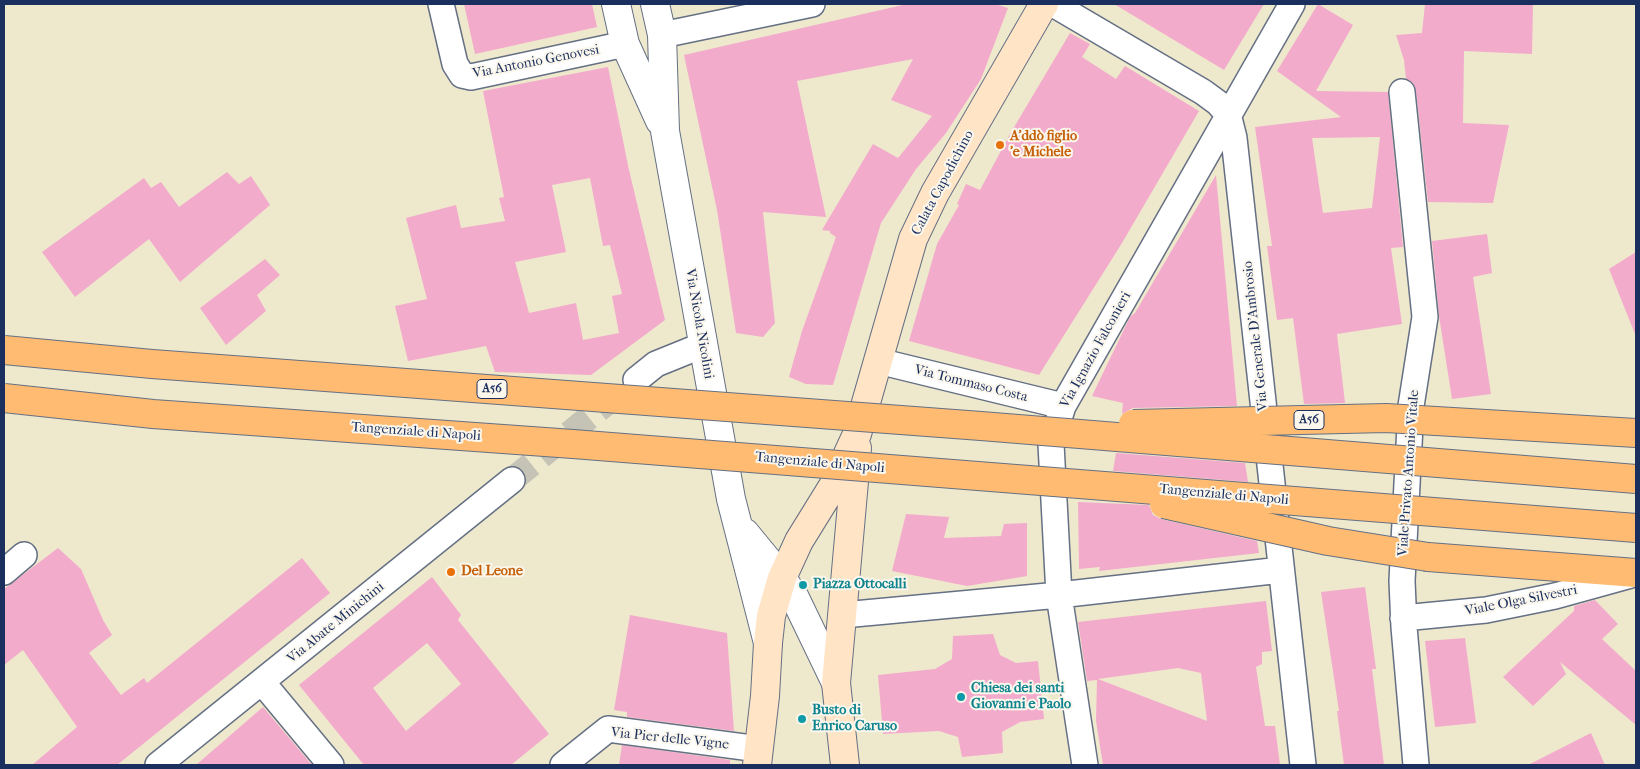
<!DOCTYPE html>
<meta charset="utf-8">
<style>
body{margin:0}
#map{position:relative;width:1640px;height:769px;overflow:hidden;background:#eee8cc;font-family:"IM FELL French Canon",serif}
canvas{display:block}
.frame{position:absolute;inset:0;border:5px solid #1b2f5e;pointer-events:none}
</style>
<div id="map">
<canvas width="1640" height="769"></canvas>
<div class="frame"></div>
</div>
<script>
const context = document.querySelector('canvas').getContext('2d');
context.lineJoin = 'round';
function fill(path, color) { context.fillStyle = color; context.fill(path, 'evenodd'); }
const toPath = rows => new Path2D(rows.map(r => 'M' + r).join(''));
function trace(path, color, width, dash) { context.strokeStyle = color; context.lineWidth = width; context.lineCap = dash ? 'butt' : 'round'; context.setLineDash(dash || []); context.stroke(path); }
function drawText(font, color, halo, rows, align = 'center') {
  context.font = font + ' "IM FELL French Canon",serif'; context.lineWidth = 4; context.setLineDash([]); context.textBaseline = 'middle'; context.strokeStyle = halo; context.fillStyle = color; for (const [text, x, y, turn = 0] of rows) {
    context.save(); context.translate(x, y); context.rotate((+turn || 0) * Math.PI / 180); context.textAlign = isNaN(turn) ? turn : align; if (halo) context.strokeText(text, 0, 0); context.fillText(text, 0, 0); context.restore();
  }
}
const building = toPath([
 [464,4,592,4,597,27,475,54],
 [907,4,995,4,1008,8,981,79,946,133,916,169,881,223,833,385,806,384,789,377,802,331,836,237,830,233,830,231,822,230,873,144,898,158,932,116,891,100,913,59,797,81,826,217,763,212,775,323,763,337,736,333,717,210,684,55],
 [1114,4,1264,4,1224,70],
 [1318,4,1353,25,1316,91,1388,92,1403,247,1391,248,1402,324,1337,334,1345,403,1304,404,1293,318,1277,320,1267,246,1272,246,1255,127,1341,117,1277,71],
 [1380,137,1372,208,1323,213,1312,138],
 [1425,4,1533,4,1532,54,1464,51,1463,123,1509,125,1493,203,1428,202,1416,91,1413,83,1406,79,1404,60,1396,35,1422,33],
 [1070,33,1090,44,1082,57,1116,79,1125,66,1199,111,1122,243,1039,375,909,341,937,244,959,205,957,204,966,184,980,190,1010,134],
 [608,67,629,170,665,320,591,375,495,372,486,346,408,361,395,306,427,299,406,218,456,205,461,228,505,221,499,198,504,197,483,91],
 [590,178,603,246,610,245,622,294,612,296,619,333,583,340,576,303,529,313,515,262,566,252,552,185],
 [227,172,239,184,251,176,270,205,180,282,149,239,75,297,42,252,144,178,151,188,161,182,179,207],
 [1216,175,1237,406,1133,408,1122,414,1123,403,1092,396,1130,317,1135,313],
 [1487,234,1492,273,1473,277,1491,394,1452,399,1439,316,1432,241],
 [1636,252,1636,333,1635,334,1609,269],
 [265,259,280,275,257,295,266,311,226,345,200,308],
 [1116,453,1245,463,1248,482,1113,471],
 [1078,502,1149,505,1153,515,1161,519,1257,541,1259,553,1099,571,1100,567,1079,569],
 [906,514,949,517,944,538,1001,536,1004,524,1027,523,1027,576,967,586,892,571],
 [58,548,81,569,103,620,112,635,89,653,121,695,144,678,147,683,302,558,330,593,117,765,32,765,77,727,23,650,4,665,4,589],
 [432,577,461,615,458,620,549,734,511,765,364,765,299,685],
 [427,643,461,684,406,731,373,688],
 [1365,587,1376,669,1372,669,1384,765,1344,765,1337,711,1339,711,1321,592],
 [1595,600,1618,624,1602,639,1636,671,1636,725,1560,662,1566,674,1533,706,1503,677,1574,611,1574,606],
 [1266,601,1272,651,1262,652,1262,664,1256,667,1265,726,1275,726,1280,765,1103,765,1096,721,1097,680,1087,681,1078,622],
 [1178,668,1201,673,1207,721,1098,679],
 [630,615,727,633,734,731,627,717,627,712,614,710],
 [993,634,1000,655,1016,663,1038,661,1044,719,1020,722,1002,732,1003,753,962,757,958,737,939,731,883,734,878,675,935,669,952,659,953,636],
 [1465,638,1476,723,1435,727,1425,641],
 [263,707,312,765,196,765],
 [1591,733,1605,765,1528,765],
 [622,745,730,760,730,765,619,765]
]);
const minorTunnel = toPath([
 [512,480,624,389]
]);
const minor = toPath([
 [441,4,455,64,462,75,471,77,625,44],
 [1053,4,1203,92,1218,103,1228,114,1234,138,1303,765],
 [662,35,812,4],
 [1402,92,1425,317,1411,406,1402,581,1404,627,1416,765],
 [878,361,1063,406],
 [636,380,656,364,703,345],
 [4,572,24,555],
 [843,615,1059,595,1281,570],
 [1403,618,1486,610,1555,596,1631,575],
 [262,682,331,765],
 [158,765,512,480],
 [563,765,608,729,759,749],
 [1085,765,1059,595,1051,444,1063,406,1292,4]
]);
const tertiary = toPath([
 [616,4,625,44,660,121],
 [655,4,662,35,665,131,731,499,768,643],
 [745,533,782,578,795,598,836,683]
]);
const secondary = toPath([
 [757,765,765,696,768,643,771,616,782,578,799,541,833,486,857,434,913,239,935,193,1044,4],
 [845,765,836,683,857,448]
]);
const motorway = toPath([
 [1428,557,1636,573]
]);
const motorwayBridge = toPath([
 [4,350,152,364,981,426,1636,479],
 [4,398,153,414,573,444,1636,528],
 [1133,424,1386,418,1636,433],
 [1164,504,1328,541,1428,557]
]);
const markers = [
 [1000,145,5,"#e8710a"],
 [451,572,5,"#e8710a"],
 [803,585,5,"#0f9aa8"],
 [961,697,5,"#0f9aa8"],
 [802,719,5,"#0f9aa8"]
];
const shields = [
 [492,389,30],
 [1309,420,30]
];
const shieldNames = [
 ["A56",492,389],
 ["A56",1309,420]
];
const streetNames = [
 ["Via Antonio Genovesi",536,62,-11],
 ["Calata Capodichino",943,183,-62],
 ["Via Nicola Nicolini",699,324,80],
 ["Via Generale D'Ambrosio",1256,336,-96],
 ["Via Ignazio Falconieri",1096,350,-61],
 ["Via Tommaso Costa",971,384,14],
 ["Tangenziale di Napoli",416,432,4],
 ["Tangenziale di Napoli",820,463,5],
 ["Viale Privato Antonio Vitale",1409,473,-86],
 ["Tangenziale di Napoli",1224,495,5],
 ["Viale Olga Silvestri",1521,601,-11],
 ["Via Abate Minichini",336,623,-39],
 ["Via Pier delle Vigne",670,739,6]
];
const foodNames = [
 ["A'ddò figlio",1010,137],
 ["'e Michele",1010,153],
 ["Del Leone",461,572]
];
const cultureNames = [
 ["Piazza Ottocalli",813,585],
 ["Chiesa dei santi",971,689],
 ["Giovanni e Paolo",971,705],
 ["Busto di",812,711],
 ["Enrico Caruso",812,727]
];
fill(building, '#f3abcc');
trace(minorTunnel, '#c4c3b6', 25, [25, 12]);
trace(minor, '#657084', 28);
trace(tertiary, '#657084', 30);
trace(secondary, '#657084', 30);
trace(motorway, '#657084', 30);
trace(minor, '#fff', 25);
trace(tertiary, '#fff', 28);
trace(secondary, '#ffe4c6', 28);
trace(motorway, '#febb71', 28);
trace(motorwayBridge, '#657084', 30, []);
trace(motorwayBridge, '#febb71', 28);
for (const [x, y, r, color] of markers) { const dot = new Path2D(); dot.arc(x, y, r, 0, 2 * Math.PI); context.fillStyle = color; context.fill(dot); trace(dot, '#fbf7ec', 2); }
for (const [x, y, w] of shields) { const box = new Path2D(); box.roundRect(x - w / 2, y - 9.5, w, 19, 4); context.fillStyle = '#fbf7ec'; context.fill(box); trace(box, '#1b2f5e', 1); }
drawText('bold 12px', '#1b2f5e', null, shieldNames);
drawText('14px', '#1b2f5e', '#fbf7ec', streetNames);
drawText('bold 14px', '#c56008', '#fbf7ec', foodNames, 'left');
drawText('bold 14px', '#0d838f', '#fbf7ec', cultureNames, 'left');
</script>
